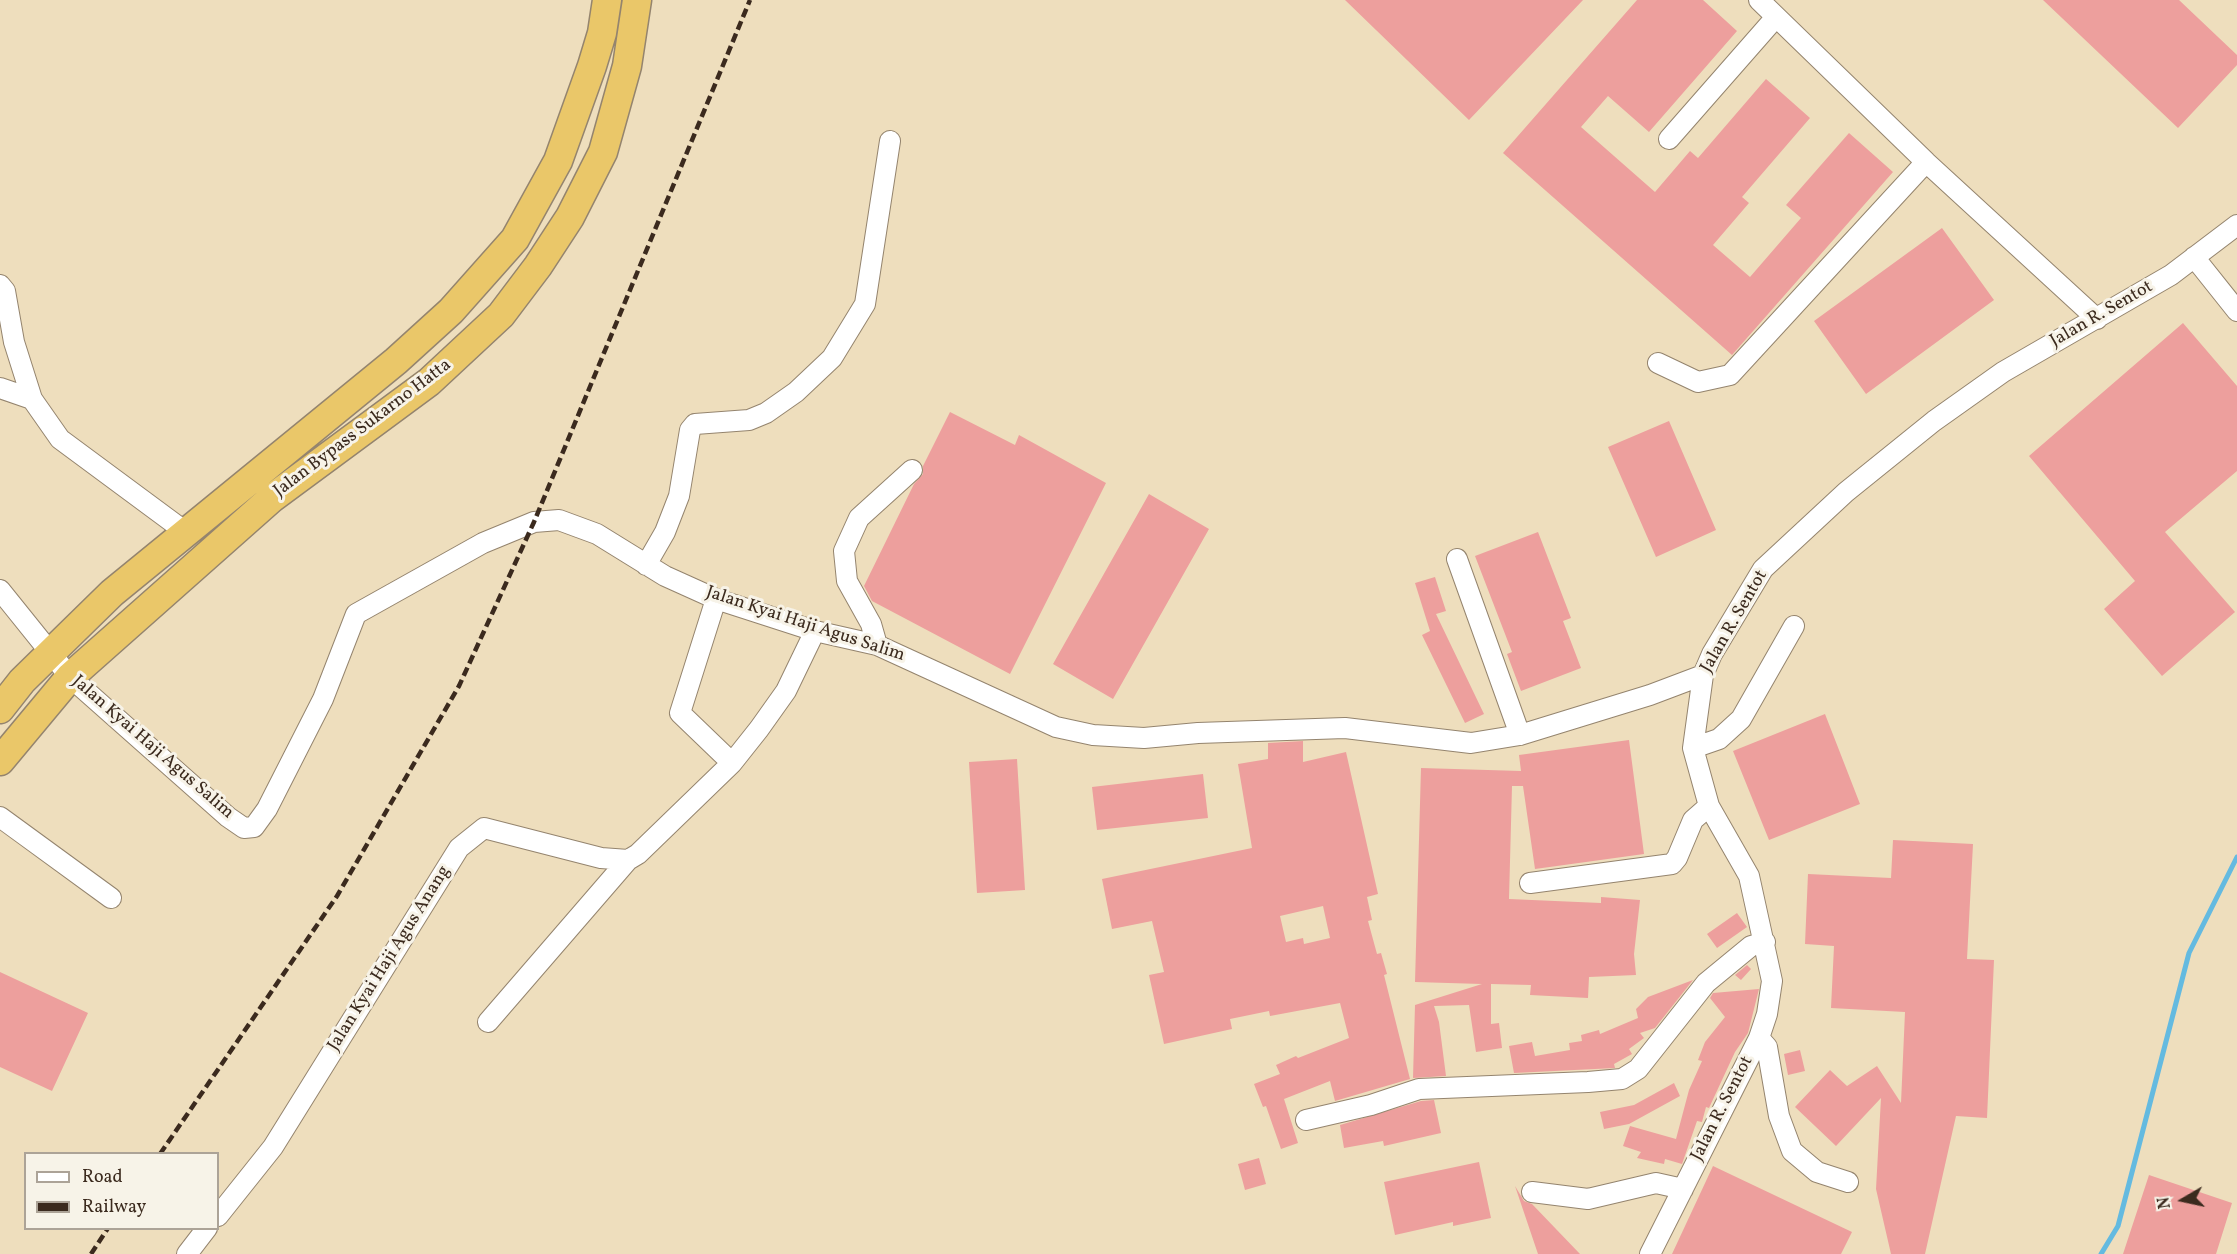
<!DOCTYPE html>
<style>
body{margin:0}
#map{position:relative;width:2237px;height:1254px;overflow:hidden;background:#eedebd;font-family:Vollkorn,serif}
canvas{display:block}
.legend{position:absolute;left:24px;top:1152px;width:195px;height:78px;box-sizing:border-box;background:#f7f3e8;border:2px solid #aca397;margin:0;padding:8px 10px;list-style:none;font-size:18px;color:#3b2a1e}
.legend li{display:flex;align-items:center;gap:12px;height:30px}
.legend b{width:30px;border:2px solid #aca397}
.north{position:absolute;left:2153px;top:1170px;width:60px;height:60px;-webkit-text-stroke:4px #f7f3e8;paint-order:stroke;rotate:261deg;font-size:16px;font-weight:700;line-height:24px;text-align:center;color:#3b2a1e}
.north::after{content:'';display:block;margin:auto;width:21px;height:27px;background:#3b2a1e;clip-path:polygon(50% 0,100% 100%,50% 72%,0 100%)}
</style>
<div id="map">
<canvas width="2237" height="1254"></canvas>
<ul class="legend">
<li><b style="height:8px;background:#fff"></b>Road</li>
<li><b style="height:8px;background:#3b2a1e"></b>Railway</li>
</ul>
<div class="north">N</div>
</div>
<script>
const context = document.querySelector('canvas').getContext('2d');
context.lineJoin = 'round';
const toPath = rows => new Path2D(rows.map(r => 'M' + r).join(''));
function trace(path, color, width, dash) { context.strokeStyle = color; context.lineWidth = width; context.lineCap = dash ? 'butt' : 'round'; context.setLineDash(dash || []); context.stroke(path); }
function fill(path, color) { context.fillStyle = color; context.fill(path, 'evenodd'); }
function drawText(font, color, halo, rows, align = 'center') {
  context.font = font + ' Vollkorn,serif'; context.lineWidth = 6; context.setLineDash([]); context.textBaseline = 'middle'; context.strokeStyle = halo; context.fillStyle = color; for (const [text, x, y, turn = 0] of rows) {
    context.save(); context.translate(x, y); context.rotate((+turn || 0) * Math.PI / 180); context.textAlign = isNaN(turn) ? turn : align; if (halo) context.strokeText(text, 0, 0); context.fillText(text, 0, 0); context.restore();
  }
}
const stream = toPath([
 [2101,1254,2118,1226,2189,953,2237,857]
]);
const building = toPath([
 [1345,0,1583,0,1469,120],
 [1637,0,1703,0,1737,31,1649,132,1608,96,1581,127,1655,192,1690,151,1698,158,1766,79,1810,118,1742,197,1749,203,1713,245,1750,277,1801,218,1786,205,1849,133,1893,172,1732,355,1503,153],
 [2043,0,2179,0,2237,55,2237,65,2178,128],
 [1942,228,1994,300,1866,394,1814,321],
 [2183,323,2237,386,2237,471,2165,532,2235,612,2162,676,2104,609,2135,581,2029,456],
 [950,412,1015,445,1019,435,1106,483,1010,674,872,601,864,586,914,484,923,474,923,466],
 [1669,421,1716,530,1656,557,1608,447],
 [1149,494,1209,529,1113,699,1053,664],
 [1538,532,1571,618,1563,621,1581,668,1521,691,1507,654,1512,652,1475,556],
 [1435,577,1446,611,1436,614,1484,714,1465,723,1422,635,1430,631,1415,583],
 [1825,714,1860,804,1769,840,1733,751],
 [1629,740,1644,854,1535,869,1523,786,1512,786,1509,899,1601,903,1601,897,1640,900,1634,954,1636,975,1589,977,1588,998,1530,995,1531,985,1491,984,1491,1024,1499,1023,1502,1048,1476,1052,1469,1005,1434,1006,1439,1022,1446,1076,1413,1078,1415,1005,1482,984,1415,982,1421,768,1521,771,1519,755],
 [1303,741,1303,762,1346,752,1378,894,1367,897,1372,920,1368,921,1377,954,1381,953,1387,974,1384,975,1410,1079,1335,1101,1330,1081,1284,1099,1298,1143,1281,1149,1266,1106,1263,1107,1254,1084,1280,1074,1276,1065,1296,1056,1298,1058,1349,1038,1340,1003,1270,1016,1269,1011,1230,1019,1232,1029,1164,1044,1149,975,1164,972,1152,921,1112,929,1102,879,1252,848,1238,764,1268,759,1268,743],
 [1323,906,1330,938,1304,944,1303,938,1286,942,1280,916],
 [1017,759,1025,890,977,893,969,762],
 [1203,774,1208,818,1097,830,1092,787],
 [1893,840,1973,844,1967,959,1994,960,1987,1118,1956,1116,1925,1254,1891,1254,1876,1189,1881,1098,1836,1146,1795,1107,1830,1070,1847,1086,1877,1066,1901,1103,1905,1012,1831,1008,1834,946,1805,944,1808,874,1891,878],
 [1737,913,1747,927,1717,948,1707,934],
 [1747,965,1751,969,1741,980,1735,975],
 [0,972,88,1013,52,1091,0,1067],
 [1693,980,1655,1028,1640,1033,1644,1038,1629,1049,1632,1054,1614,1064,1615,1068,1514,1073,1509,1046,1532,1042,1535,1056,1570,1050,1569,1043,1582,1041,1581,1035,1599,1030,1600,1034,1638,1018,1636,1009,1648,997],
 [1759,989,1748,1033,1735,1052,1709,1108,1706,1107,1702,1122,1697,1121,1682,1164,1665,1159,1664,1164,1637,1158,1641,1152,1623,1146,1630,1126,1676,1139,1689,1090,1702,1061,1698,1060,1705,1042,1725,1017,1710,998,1713,993],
 [1800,1050,1805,1071,1788,1075,1784,1054],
 [1674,1083,1680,1096,1629,1124,1604,1129,1600,1112,1634,1105],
 [1434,1100,1441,1133,1384,1146,1383,1141,1344,1148,1340,1125,1421,1101],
 [1259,1158,1266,1184,1245,1190,1238,1164],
 [1479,1162,1491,1218,1453,1226,1453,1222,1395,1235,1384,1182],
 [1713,1166,1852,1232,1841,1254,1672,1254],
 [2149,1175,2232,1203,2216,1254,2123,1254],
 [1515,1186,1524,1201,1532,1204,1580,1254,1538,1254]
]);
const minor = toPath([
 [1759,0,1926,162,2097,319],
 [1669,139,1776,17],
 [2194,257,2237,311],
 [0,285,5,291,14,342,32,399,60,439,187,533],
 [1658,363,1698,382,1730,375,1926,162],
 [0,388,32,399],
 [1457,559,1520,735],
 [646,565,665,532,679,496,690,430,695,424,749,420,766,413,796,392,832,358,865,304,890,141],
 [0,590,70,677,228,817,244,828,254,827,267,809,323,699,356,614,483,543,534,522,559,520,597,534,665,576,716,599,815,631,877,645,1056,727,1093,735,1144,738,1198,733,1345,728,1471,743,1520,735,1650,695,1703,675],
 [716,599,680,713,732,763],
 [877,645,871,624,847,581,844,551,859,518,912,470],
 [1693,748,1719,739,1741,719,1794,626],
 [0,817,111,898],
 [1530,883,1672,864,1677,858,1693,820,1709,806],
 [488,1022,628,860],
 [1759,1038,1767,1047,1779,1116,1792,1151,1817,1172,1848,1182],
 [1306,1120,1371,1105,1419,1089,1588,1082,1622,1079,1638,1069,1706,983,1751,946,1765,942],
 [1532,1192,1588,1199,1656,1183,1683,1189],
 [218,1216,273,1147,459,848,484,828,601,858,628,860,638,854,732,763,759,729,786,691,815,631],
 [187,1254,207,1228],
 [1650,1254,1759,1038,1767,1014,1772,981,1749,876,1709,806,1693,748,1703,675,1712,654,1763,569,1846,492,1934,421,2003,372,2171,275,2237,225]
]);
const highway = toPath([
 [0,709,22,681,112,593,396,361,451,311,515,239,558,161,592,66,602,33,607,0],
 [0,761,70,677,272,498,429,382,501,315,538,266,570,217,603,152,627,66,637,0]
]);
const rail = toPath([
 [160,1154,337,896,459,686,534,522,750,0],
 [91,1254,108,1228]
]);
const streetNames = [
 ["Jalan R. Sentot",2102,315,-30],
 ["Jalan Bypass Sukarno Hatta",363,429,-37],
 ["Jalan R. Sentot",1735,622,-60],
 ["Jalan Kyai Haji Agus Salim",805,625,18],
 ["Jalan Kyai Haji Agus Salim",152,748,41],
 ["Jalan Kyai Haji Agus Anang",390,959,-58],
 ["Jalan R. Sentot",1723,1109,-63]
];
trace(stream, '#64bae0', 5);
fill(building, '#ed9f9d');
trace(minor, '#94846e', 22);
trace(highway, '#94846e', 31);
trace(minor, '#fff', 20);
trace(highway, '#eac769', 28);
trace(rail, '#3b2a1e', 4.5, [9, 4.5]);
drawText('18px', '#3b2a1e', '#f7f3e8', streetNames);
</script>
